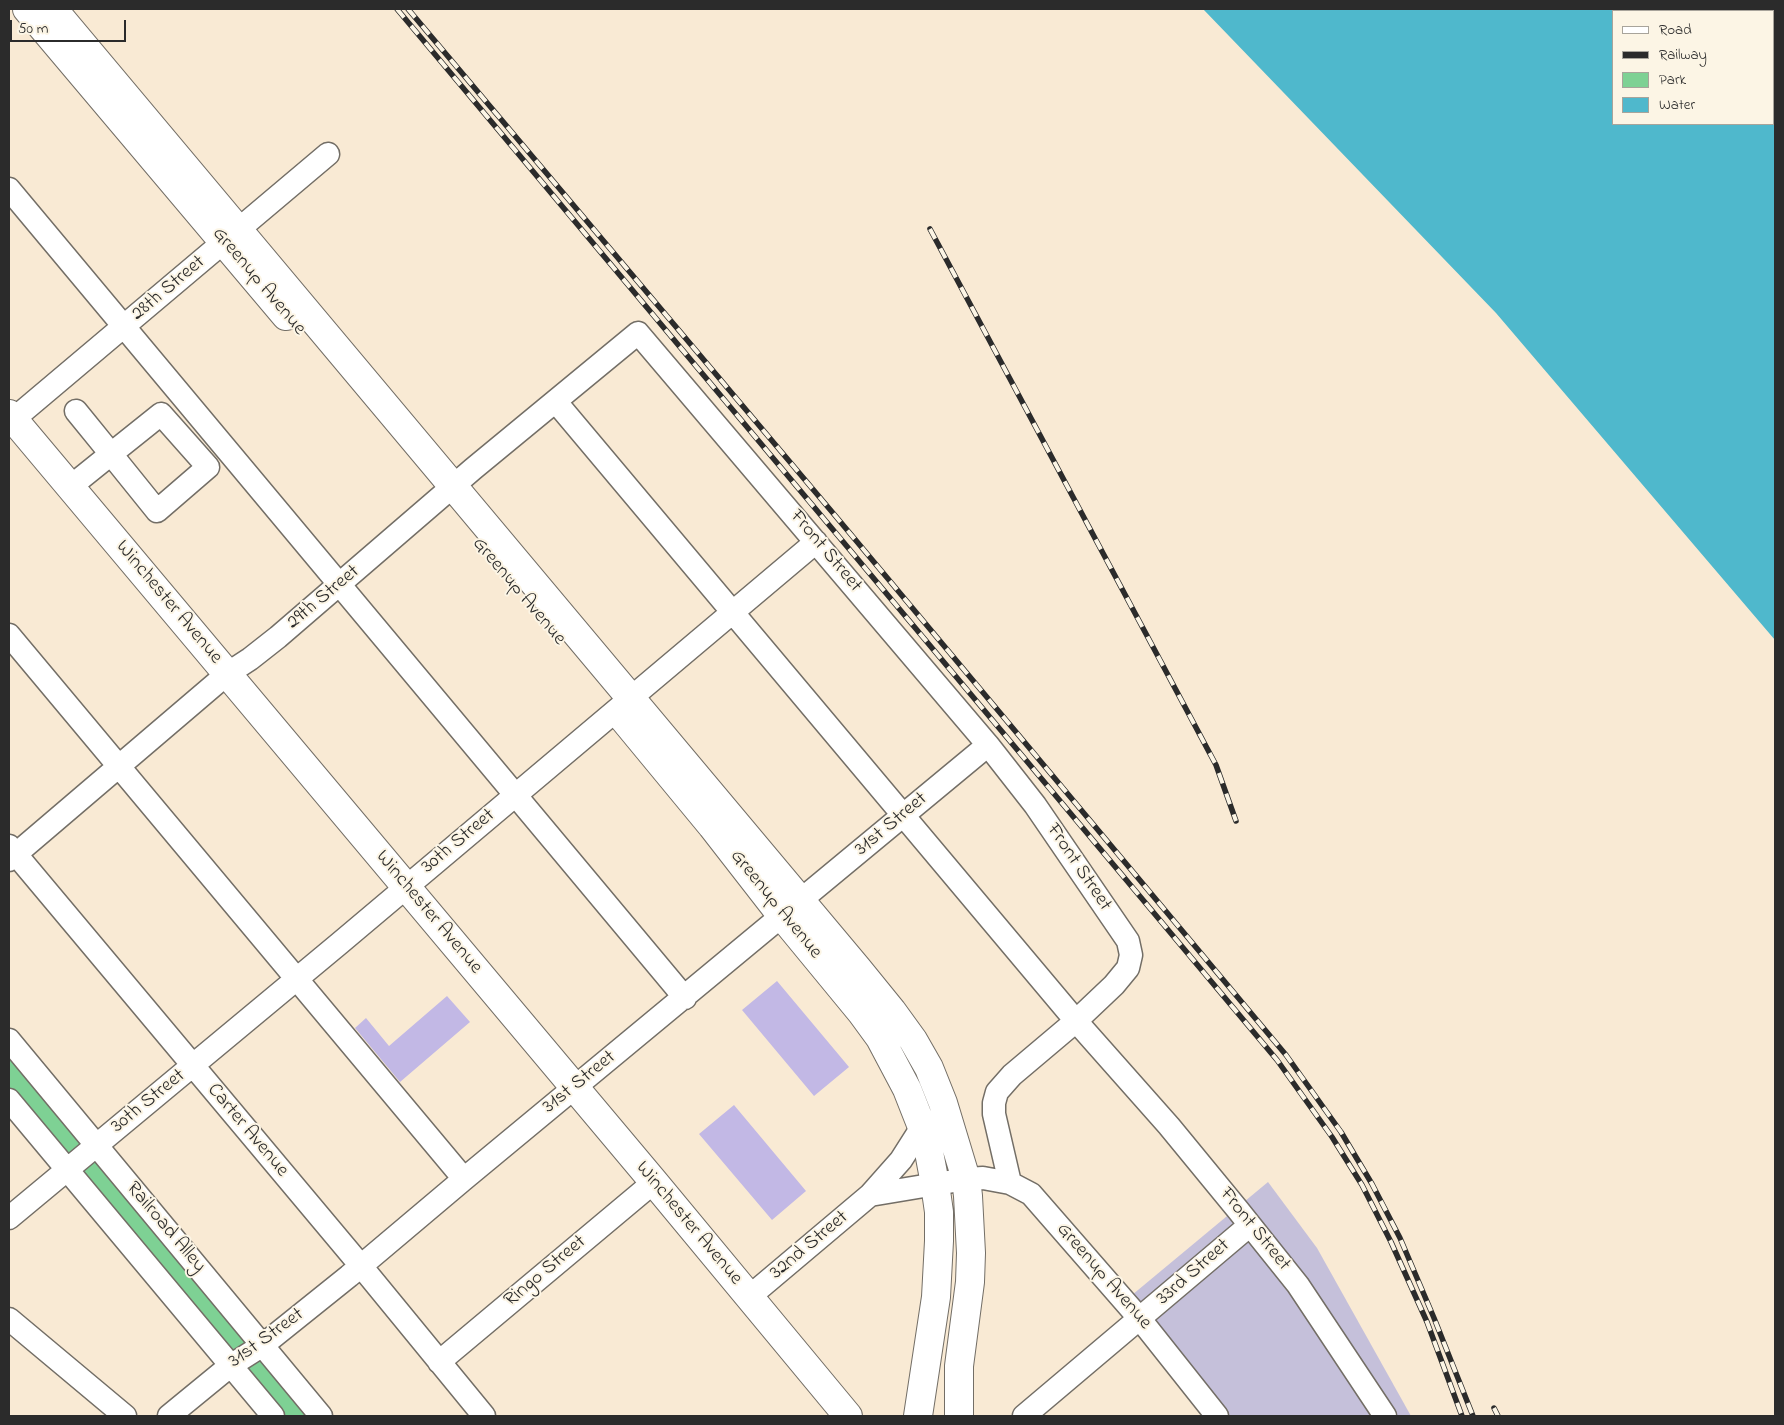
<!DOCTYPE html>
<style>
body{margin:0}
#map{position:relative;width:1784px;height:1425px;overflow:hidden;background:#f9ead4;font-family:"Indie Flower",sans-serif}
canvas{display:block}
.frame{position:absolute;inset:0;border:10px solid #2b2b2b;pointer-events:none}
.legend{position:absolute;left:1612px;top:10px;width:162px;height:115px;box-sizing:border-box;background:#fcf5e5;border:1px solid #a8a49b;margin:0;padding:6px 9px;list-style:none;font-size:15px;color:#2b2b2b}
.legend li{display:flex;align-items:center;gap:10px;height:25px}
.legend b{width:25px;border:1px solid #a8a49b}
.scale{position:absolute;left:10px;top:20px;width:116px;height:22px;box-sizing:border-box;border:2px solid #2b2b2b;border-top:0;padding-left:6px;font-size:15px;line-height:18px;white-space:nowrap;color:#2b2b2b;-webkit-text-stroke:4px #fcf5e5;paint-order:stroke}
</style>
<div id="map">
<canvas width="1784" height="1425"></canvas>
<div class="frame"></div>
<ul class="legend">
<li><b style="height:6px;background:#fff"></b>Road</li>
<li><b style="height:6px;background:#2b2b2b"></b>Railway</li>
<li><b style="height:14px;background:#7ed194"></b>Park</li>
<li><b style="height:14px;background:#4fb8cc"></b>Water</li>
</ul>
<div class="scale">50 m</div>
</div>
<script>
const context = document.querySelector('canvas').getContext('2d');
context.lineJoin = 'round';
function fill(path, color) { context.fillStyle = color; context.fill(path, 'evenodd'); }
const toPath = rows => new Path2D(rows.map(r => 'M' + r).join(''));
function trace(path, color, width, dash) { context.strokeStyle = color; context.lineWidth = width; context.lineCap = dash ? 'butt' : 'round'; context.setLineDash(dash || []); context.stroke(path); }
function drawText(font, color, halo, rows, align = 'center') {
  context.font = font + ' "Indie Flower",sans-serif'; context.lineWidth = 4; context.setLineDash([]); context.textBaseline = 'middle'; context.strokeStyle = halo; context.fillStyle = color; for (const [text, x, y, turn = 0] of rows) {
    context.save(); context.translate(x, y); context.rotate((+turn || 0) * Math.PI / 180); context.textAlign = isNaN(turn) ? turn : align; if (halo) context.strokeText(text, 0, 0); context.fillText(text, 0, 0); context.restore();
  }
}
const industrial = toPath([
 [1268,1182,1317,1248,1411,1416,1225,1416,1132,1295]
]);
const green = toPath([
 [9,1050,313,1416,282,1416,9,1090]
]);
const water = toPath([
 [1203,9,1775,9,1775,640,1496,313],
 [1613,11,1773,11,1773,124,1613,124]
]);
const building = toPath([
 [777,981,849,1067,814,1096,742,1010],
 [447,996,470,1022,400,1082,355,1028,366,1018,389,1046],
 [734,1105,806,1191,772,1220,699,1134]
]);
const minor = toPath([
 [9,189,685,998],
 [556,402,1076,1021,1169,1126,1238,1210,1298,1285,1385,1416],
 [9,423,328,154],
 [70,487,111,454,161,414,208,467,157,511,111,454,76,411],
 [9,635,464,1179],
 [9,846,361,1266,484,1416],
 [9,860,227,674,250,659,278,637,473,469,638,333,988,745,1035,805,1128,941,1131,955,1128,968,1114,985,1076,1021,1012,1075,997,1092,994,1103,994,1114,1010,1183],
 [9,1040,321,1416],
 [9,1100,273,1416],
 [870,1195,966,1179,983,1178,1010,1183,1031,1194,1140,1319,1217,1416],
 [9,1218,340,943,816,542],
 [749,1297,870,1195,901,1160,922,1127],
 [9,1319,125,1416],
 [439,1362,654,1182],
 [169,1416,230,1366,263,1345,349,1276,464,1179,988,745],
 [1024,1416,1250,1225]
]);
const major = toPath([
 [9,414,654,1182,848,1416]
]);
const highway = toPath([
 [27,9,286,316],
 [53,9,857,968,892,1011,913,1040,929,1068,943,1103,966,1179,968,1196,971,1253,970,1282,959,1366,959,1416],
 [622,717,712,826,782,916,861,1012,880,1038,907,1089,922,1127,929,1152,935,1184,939,1212,939,1241,936,1297,918,1416]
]);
const rail = toPath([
 [397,9,1277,1060,1332,1137,1362,1185,1391,1242,1427,1322,1462,1416],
 [408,9,838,519,1286,1055,1341,1132,1372,1184,1400,1238,1434,1318,1473,1416],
 [930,229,1216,765,1236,821],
 [1494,1408,1498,1416]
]);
const streetNames = [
 ["Greenup Avenue",258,282,50],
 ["28th Street",169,289,-40],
 ["Front Street",825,552,50],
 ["Greenup Avenue",518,592,50],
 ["29th Street",324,598,-40],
 ["Winchester Avenue",168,603,50],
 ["31st Street",892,825,-40],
 ["30th Street",459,842,-40],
 ["Front Street",1078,868,56],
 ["Greenup Avenue",775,905,51],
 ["Winchester Avenue",428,913,50],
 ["31st Street",580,1083,-39],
 ["30th Street",149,1102,-39],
 ["Carter Avenue",247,1131,50],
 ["Winchester Avenue",688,1224,50],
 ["Railroad Alley",165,1228,50],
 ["Front Street",1254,1230,51],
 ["32nd Street",810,1246,-40],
 ["Ringo Street",546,1272,-40],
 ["33rd Street",1194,1273,-41],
 ["Greenup Avenue",1103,1277,49],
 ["31st Street",267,1339,-36]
];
fill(industrial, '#c5c0da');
fill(green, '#7ed194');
fill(water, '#4fb8cc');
fill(building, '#c2b8e5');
trace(minor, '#736e66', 25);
trace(major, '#736e66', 30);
trace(highway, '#736e66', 30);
trace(minor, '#fff', 22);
trace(major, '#fff', 28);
trace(highway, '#fff', 28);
trace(rail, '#2b2b2b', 5.5);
trace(rail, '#fcf5e5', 4, [11]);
drawText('20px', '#2b2b2b', '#fcf5e5', streetNames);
</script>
